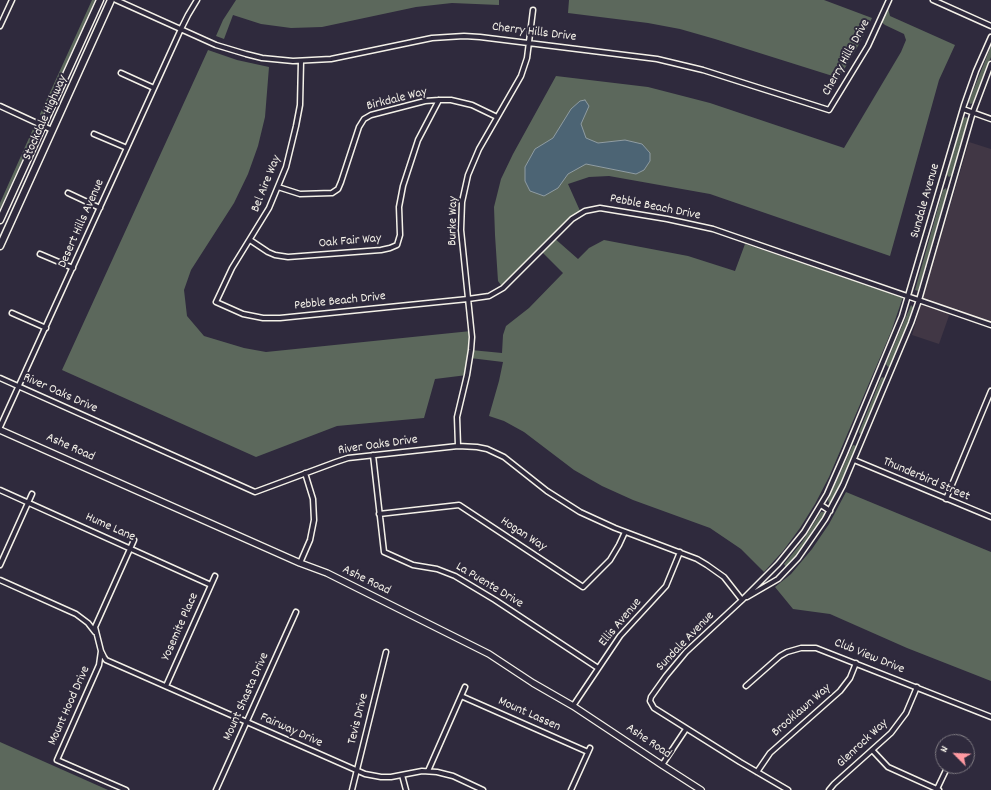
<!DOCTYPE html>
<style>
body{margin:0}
#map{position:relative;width:991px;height:790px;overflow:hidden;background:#2f2a3d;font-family:Dekko,sans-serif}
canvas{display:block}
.north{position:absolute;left:935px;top:734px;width:40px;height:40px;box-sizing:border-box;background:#2f2a3d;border:1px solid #7e7a81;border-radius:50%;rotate:294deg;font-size:11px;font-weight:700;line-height:16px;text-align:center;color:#f4f1e8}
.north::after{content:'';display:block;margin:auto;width:14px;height:18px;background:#ff9aa2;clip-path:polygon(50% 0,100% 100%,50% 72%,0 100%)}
</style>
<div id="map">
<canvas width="991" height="790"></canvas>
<div class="north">N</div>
</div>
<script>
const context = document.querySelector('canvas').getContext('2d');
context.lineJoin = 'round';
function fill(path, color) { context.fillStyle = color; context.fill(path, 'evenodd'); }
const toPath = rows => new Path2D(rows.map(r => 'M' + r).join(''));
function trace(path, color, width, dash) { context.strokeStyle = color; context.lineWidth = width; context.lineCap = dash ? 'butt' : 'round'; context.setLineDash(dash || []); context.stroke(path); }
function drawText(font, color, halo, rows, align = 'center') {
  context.font = font + ' Dekko,sans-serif'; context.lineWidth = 4; context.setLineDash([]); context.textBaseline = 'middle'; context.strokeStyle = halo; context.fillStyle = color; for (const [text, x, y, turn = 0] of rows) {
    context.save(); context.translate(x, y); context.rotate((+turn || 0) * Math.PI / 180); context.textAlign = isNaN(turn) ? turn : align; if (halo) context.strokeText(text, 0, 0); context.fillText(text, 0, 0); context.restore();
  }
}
const built = toPath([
 [969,142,991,149,991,322,951,310,939,344,912,335]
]);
const green = toPath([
 [92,0,95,0,43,115,41,116,40,114,47,99],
 [236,0,499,0,499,5,452,3,416,7,322,27,291,28,261,24,233,15,224,39,216,36,223,20],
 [569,0,824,0,872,18,858,46,839,78,715,39,680,29,648,23,568,13],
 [887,4,890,16,955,45,939,80,890,256,710,194,609,176,589,177,568,184,581,213,553,237,578,259,589,248,604,240,688,256,735,271,745,244,903,297,891,332,829,477,815,504,800,528,783,551,764,572,741,549,710,528,633,500,602,486,574,470,524,432,504,421,489,416,499,381,503,362,470,358,467,375,435,379,424,418,337,426,256,457,62,370,208,50,237,60,269,67,265,117,258,146,248,174,234,203,191,270,184,290,187,316,204,336,244,348,266,352,471,331,471,350,502,353,503,335,506,326,529,308,563,273,541,251,503,288,498,281,495,235,494,207,501,179,513,154,556,76,648,87,710,103,844,148,901,52,906,40,904,34,885,25,880,21],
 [991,46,991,57,973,103,970,104,969,101],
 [966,117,968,119,952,175,949,177,947,175,963,118],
 [33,129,36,130,0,209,0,203],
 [946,188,947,191,918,291,915,290,943,190],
 [911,305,914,308,891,366,888,367,886,364],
 [883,377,885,380,863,434,860,434,859,432,881,378],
 [853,445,857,446,856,449,833,502,829,503,828,500],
 [846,492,991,552,991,681,907,648,830,614,793,609,775,587,791,574,812,549,829,524],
 [821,512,824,512,825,516,805,546,786,567,784,564,802,542],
 [0,742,108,790,0,790]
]);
const water = toPath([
 [585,100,589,106,581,124,586,138,598,143,625,140,642,144,650,153,650,161,644,170,636,174,586,164,568,174,558,188,544,196,530,191,525,181,525,167,535,149,553,138,571,109,580,101,585,100]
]);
const street = toPath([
 [116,0,216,45,246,54,262,58,293,61,331,59,432,38,464,36,480,37,657,59,703,70,829,110,868,46,889,0],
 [933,0,991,26],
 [0,26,12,0],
 [301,61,300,105,296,126,286,167,269,208,232,268,216,302,243,314,263,318,280,318,468,299,489,296,503,288,572,219,585,211,600,208,667,219,713,229,991,325],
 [121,73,154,88],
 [0,106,52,130],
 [963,109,991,119],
 [94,134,127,148],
 [278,187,300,194,332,193,338,189,341,182,359,127,364,119,371,115,425,101,439,100,451,100,472,105,497,117],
 [68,193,100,208],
 [250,240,268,252,275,255,288,257,381,250,390,248,397,245,400,235,399,207,403,186,418,140,439,100],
 [40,254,73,268],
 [12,313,46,328],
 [0,378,255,492,336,462,348,458,458,446,477,447,487,449,504,457,547,491,580,512,615,528,697,559,707,565,724,577,742,600],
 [0,427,181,29,188,15,197,0],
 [458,446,457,417,467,375,471,350,472,337,461,230,462,202,468,175,479,149,521,76,527,58,533,10],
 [373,455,384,552,413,565,437,569,455,576,495,600,598,668],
 [854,460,991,517],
 [0,490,211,585],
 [946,499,991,391],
 [821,505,830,511],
 [379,514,459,505,583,587,610,560,619,545,625,532],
 [300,563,310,540,314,520,313,499,305,473],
 [0,565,32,494],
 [0,580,76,614,88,623,95,632],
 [747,597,778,579,798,558,825,519,843,485,911,323,919,300,973,112,991,64],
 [101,651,104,657,106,660,365,774,381,777,391,777,422,771,437,772,453,776,483,790],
 [166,686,215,576],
 [746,686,780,656,787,652,801,648,816,648,991,717],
 [461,696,588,752],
 [573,706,620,636,666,586,680,552],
 [873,751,888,767,939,790],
 [662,765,686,729],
 [428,771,465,687],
 [757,772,770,753,840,691,850,678,856,663],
 [402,775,406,790],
 [937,789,947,768],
 [126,790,57,760,99,665,101,651,95,627,134,540],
 [216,790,296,612],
 [352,790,386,652],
 [571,790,590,748],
 [788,790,740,762,654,708,650,701,651,697,666,676,686,652,742,600,778,564,804,532,827,494,845,453,902,316,964,105,976,71,991,37],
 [829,790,834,784,891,733,906,713,917,687]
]);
const secondary = toPath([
 [0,430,300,563,327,573,489,654,533,683,573,706,662,765,701,790]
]);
const primary = toPath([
 [0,220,100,0],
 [0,246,111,0]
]);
const streetNames = [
 ["Cherry Hills Drive",534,33,7],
 ["Cherry Hills Drive",847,58,-61],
 ["Birkdale Way",397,100,-14],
 ["Stockdale Highway",46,118,-66],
 ["Bel Aire Way",267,184,-68],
 ["Sundale Avenue",926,201,-74],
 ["Pebble Beach Drive",655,208,11],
 ["Burke Way",454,221,-89],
 ["Desert Hills Avenue",82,224,-66],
 ["Oak Fair Way",350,242,-5],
 ["Pebble Beach Drive",340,302,-6],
 ["River Oaks Drive",60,394,24],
 ["River Oaks Drive",378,446,-8],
 ["Ashe Road",70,448,24],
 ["Thunderbird Street",926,480,23],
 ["Hume Lane",110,528,24],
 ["Hogan Way",523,535,33],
 ["Ashe Road",366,581,26],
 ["La Puente Drive",489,586,31],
 ["Ellis Avenue",621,623,-50],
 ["Yosemite Place",181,627,-66],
 ["Sundale Avenue",686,642,-46],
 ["Club View Drive",869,657,22],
 ["Mount Shasta Drive",247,697,-66],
 ["Mount Hood Drive",70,706,-66],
 ["Brooklawn Way",802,711,-41],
 ["Mount Lassen",529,715,24],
 ["Tevis Drive",359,719,-76],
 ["Fairway Drive",291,731,24],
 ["Ashe Road",648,742,34],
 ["Glenrock Way",863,744,-43]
];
fill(built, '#413745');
fill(green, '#5c685c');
fill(water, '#4c6474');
trace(water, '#8f9ca2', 1);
trace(street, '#f4f1e8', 7);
trace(secondary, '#f4f1e8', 8);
trace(primary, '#f4f1e8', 9);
trace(street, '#2f2a3d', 4);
trace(secondary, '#2f2a3d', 5.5);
trace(primary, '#2f2a3d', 6);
drawText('13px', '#f4f1e8', '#2f2a3d', streetNames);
</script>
